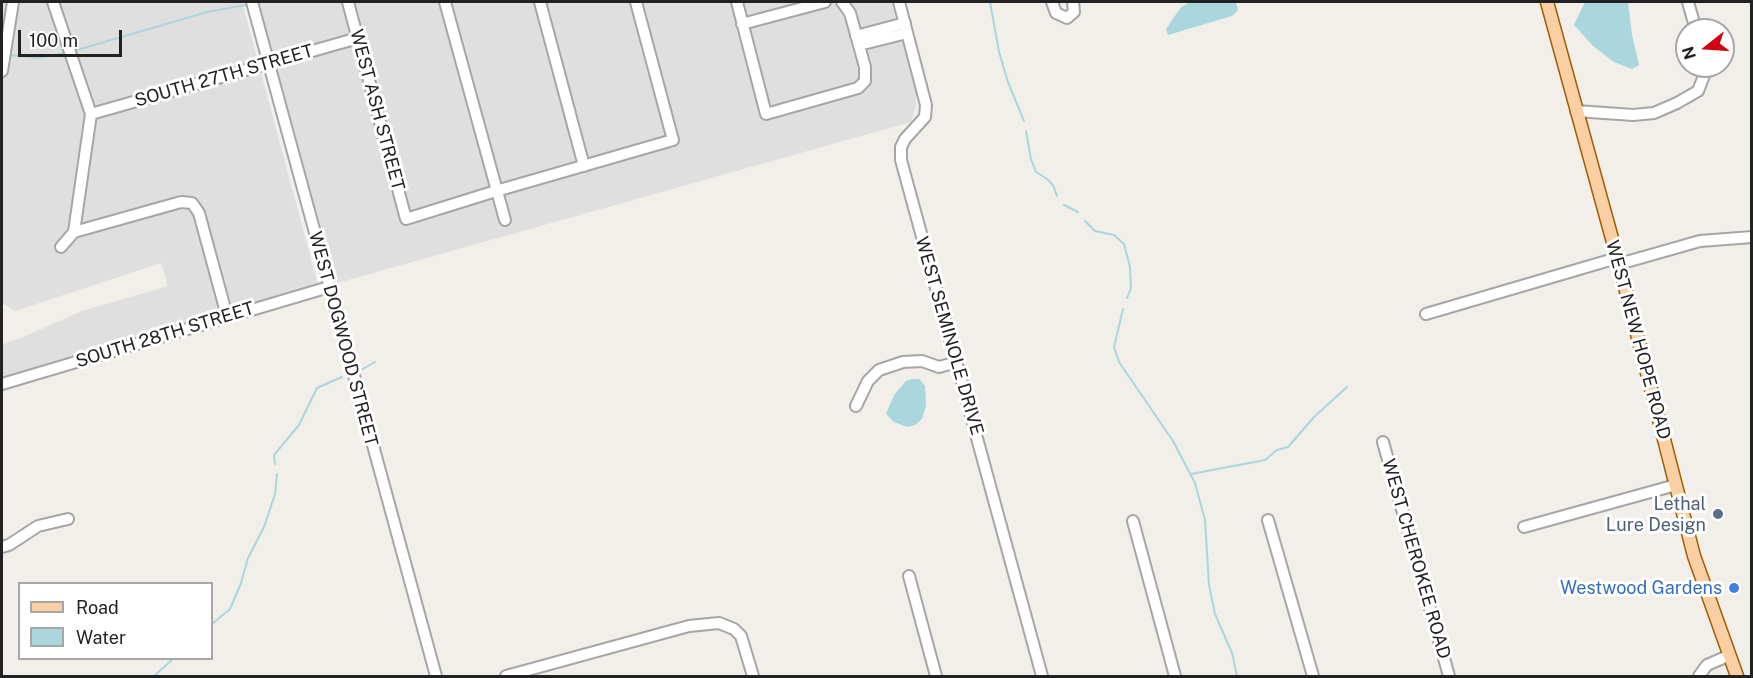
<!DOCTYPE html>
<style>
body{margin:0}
#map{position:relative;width:1753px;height:678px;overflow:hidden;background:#f2eee9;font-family:"Public Sans",sans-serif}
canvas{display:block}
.frame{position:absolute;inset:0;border:3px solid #222;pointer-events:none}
.legend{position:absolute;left:18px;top:582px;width:195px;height:78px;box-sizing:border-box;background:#fff;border:2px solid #a7a7a7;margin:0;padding:8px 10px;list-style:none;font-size:18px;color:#222}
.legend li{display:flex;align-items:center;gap:12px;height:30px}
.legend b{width:30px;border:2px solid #a7a7a7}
.north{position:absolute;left:1675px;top:18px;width:60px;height:60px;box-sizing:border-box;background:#fff;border:2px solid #a7a7a7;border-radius:50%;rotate:253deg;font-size:16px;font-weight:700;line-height:24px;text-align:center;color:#222}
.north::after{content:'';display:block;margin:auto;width:21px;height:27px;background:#d20110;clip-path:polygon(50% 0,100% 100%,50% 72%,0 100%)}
.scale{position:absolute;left:18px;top:30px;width:104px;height:27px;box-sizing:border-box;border:3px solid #222;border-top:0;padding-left:8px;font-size:18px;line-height:21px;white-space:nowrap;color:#222;-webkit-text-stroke:4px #fff;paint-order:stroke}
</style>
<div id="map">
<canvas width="1753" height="678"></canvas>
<div class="frame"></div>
<ul class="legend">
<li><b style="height:8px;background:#fbcfa4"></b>Road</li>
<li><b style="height:16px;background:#aad6de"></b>Water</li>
</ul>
<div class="north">N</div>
<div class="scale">100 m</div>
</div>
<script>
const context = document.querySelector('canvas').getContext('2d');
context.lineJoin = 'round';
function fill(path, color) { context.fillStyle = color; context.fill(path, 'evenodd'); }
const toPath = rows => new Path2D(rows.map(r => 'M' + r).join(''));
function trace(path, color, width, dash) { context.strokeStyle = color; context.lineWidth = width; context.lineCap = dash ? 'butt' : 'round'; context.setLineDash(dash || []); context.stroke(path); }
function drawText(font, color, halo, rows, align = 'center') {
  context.font = font + ' "Public Sans",sans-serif'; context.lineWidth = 6; context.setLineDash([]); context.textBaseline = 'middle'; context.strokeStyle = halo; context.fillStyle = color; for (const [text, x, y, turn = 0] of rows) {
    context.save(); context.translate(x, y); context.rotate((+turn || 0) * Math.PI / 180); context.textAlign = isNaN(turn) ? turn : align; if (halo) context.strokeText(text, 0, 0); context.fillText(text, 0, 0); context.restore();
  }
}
const residential = toPath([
 [2,2,242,2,318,285,2,379,2,344,21,338,82,311,168,286,161,263,15,311,2,303],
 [258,2,891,2,916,91,916,105,911,122,334,284]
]);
const water = toPath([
 [1191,2,1236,2,1238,10,1232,16,1168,35,1166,29,1181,7],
 [1585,2,1628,2,1632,35,1639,65,1632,69,1614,62,1593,46,1574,25],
 [912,379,919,379,925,386,926,406,922,419,915,425,907,427,894,422,886,414,894,395,906,381]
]);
const stream = toPath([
 [990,2,999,52,1008,82,1024,121],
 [77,50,207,12,246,5],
 [10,55,38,58,66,53],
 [1026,131,1031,159,1036,172,1047,179,1053,185,1057,196],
 [1064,205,1078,212],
 [1085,221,1095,231,1114,235,1124,244,1130,267,1131,288,1127,298],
 [1123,309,1114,347,1119,362,1173,441,1195,483,1205,520,1209,585,1215,614,1232,653,1237,676],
 [361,370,375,362],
 [275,464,274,455,299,425,317,388,342,377],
 [1191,474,1265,460,1277,450,1288,447,1314,417,1347,387],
 [212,624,230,609,241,583,248,558,264,527,275,494,277,474],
 [154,676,174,658]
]);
const minor = toPath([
 [53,2,91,114,74,232,181,202,192,203,199,213,227,316],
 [252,2,436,676],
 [348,2,406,219,496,191,673,140,636,2],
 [445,2,505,220],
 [540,2,584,166],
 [737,2,766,114,858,88,865,81,865,67,850,13,842,2],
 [899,2,926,105,925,117,905,139,901,147,901,160,1042,676],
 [1052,2,1056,13,1067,18,1074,12,1073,2],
 [1688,2,1696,30],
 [742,24,825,2],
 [856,36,905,23],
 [859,45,907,33],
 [2,71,13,2],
 [1576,111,1633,115,1654,113,1677,103,1698,91,1705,73,1703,66],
 [91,114,358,38],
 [61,247,74,232],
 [1619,264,1700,241,1752,237],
 [1426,314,1617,258],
 [2,384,329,287],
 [856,406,868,381,879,370,903,362,922,361,939,367,957,362],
 [1383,442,1449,676],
 [1268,520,1313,676],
 [1133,521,1175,676],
 [1524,527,1676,485],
 [2,547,9,545,38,526,68,519],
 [909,576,936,676],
 [506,676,689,626,719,623,734,629,741,636,753,676],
 [1699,676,1707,665,1728,656]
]);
const major = toPath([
 [1547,2,1619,264,1694,556,1737,676]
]);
const markers = [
 [1718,514,6,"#5c6f8a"],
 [1734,588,6,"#3f7fe0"]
];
const streetNames = [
 ["SOUTH 27TH STREET",224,76,-16],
 ["WEST ASH STREET",377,110,75],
 ["SOUTH 28TH STREET",165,335,-17],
 ["WEST SEMINOLE DRIVE",949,336,74],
 ["WEST DOGWOOD STREET",343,339,75],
 ["WEST NEW HOPE ROAD",1638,340,75],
 ["WEST CHEROKEE ROAD",1416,559,74]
];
const serviceNames = [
 ["Lethal",1706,504],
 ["Lure Design",1706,525]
];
const shopNames = [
 ["Westwood Gardens",1722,588]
];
fill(residential, '#e0dfdf');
fill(water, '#aad6de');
trace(stream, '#aad6de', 2);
trace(minor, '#a6a6a6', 14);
trace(major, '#9e5f01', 15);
trace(minor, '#fff', 10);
trace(major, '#fbcfa4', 12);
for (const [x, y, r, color] of markers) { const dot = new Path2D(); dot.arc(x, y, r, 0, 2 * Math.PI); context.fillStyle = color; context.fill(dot); trace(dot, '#fff', 2); }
drawText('18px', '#222', '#fff', streetNames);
drawText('18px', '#4e5e75', '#fff', serviceNames, 'right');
drawText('18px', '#366cbe', '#fff', shopNames, 'right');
</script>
